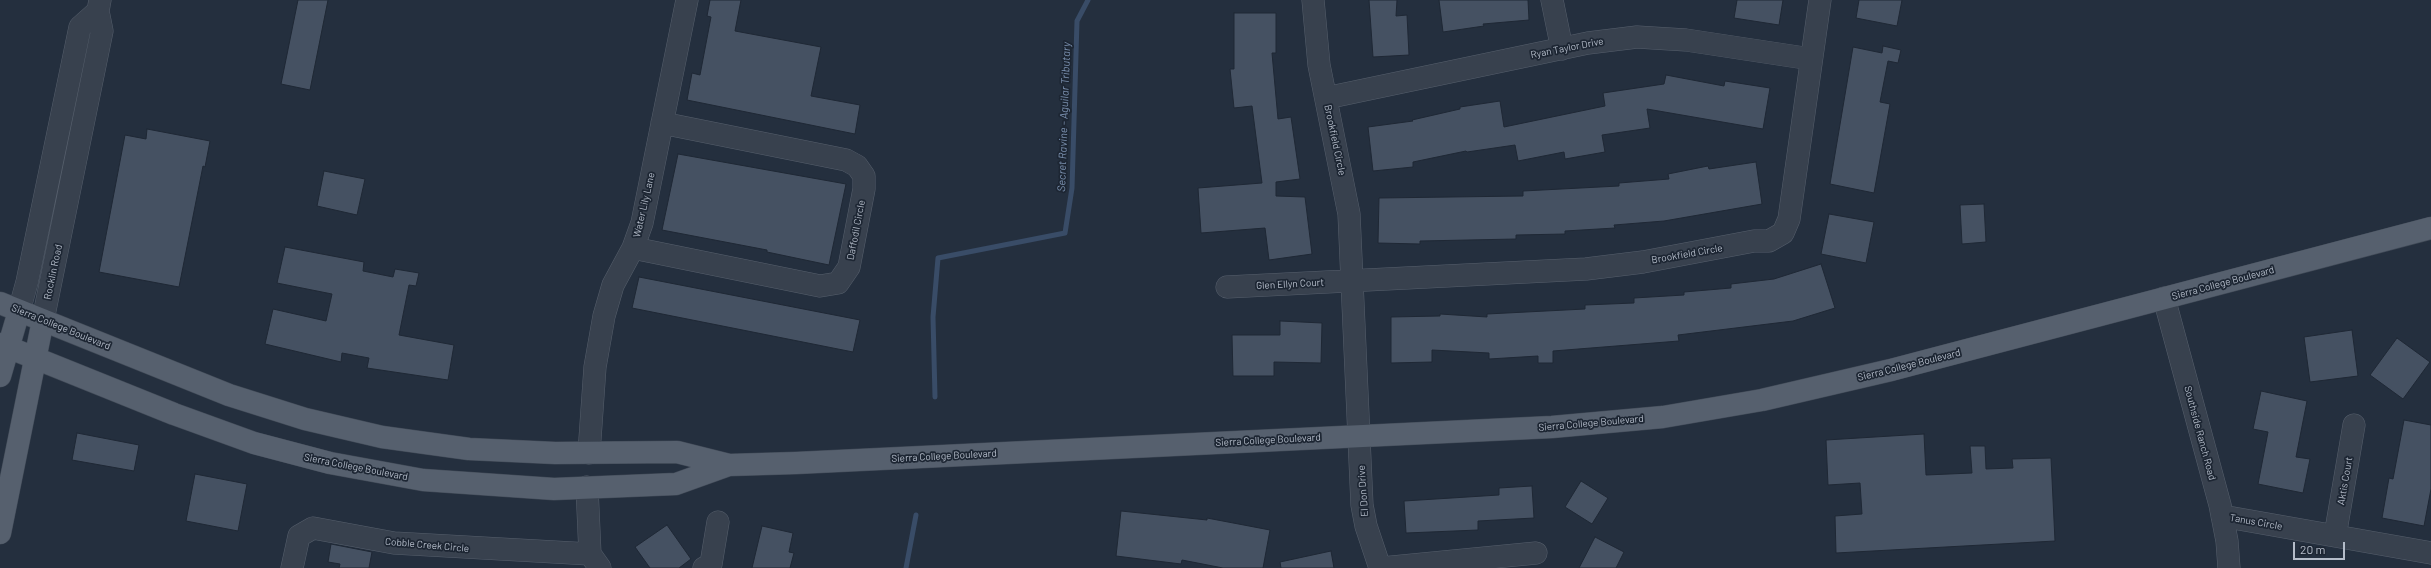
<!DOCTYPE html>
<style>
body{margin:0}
#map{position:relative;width:2431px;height:568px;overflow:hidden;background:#242f3e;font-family:Barlow,sans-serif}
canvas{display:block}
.scale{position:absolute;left:2293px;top:542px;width:52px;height:18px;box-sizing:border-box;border:2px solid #b4bcc9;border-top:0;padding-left:5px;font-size:12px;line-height:14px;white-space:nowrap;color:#b4bcc9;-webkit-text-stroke:3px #1d2633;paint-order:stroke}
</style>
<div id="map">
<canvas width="2431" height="568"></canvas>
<div class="scale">20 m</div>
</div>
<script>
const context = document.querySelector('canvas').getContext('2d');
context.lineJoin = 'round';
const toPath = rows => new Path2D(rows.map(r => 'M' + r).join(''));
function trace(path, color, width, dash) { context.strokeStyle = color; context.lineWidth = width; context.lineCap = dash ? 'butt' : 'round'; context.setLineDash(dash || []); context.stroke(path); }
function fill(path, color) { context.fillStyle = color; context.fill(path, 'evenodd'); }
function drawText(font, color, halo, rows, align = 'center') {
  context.font = font + ' Barlow,sans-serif'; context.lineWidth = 3.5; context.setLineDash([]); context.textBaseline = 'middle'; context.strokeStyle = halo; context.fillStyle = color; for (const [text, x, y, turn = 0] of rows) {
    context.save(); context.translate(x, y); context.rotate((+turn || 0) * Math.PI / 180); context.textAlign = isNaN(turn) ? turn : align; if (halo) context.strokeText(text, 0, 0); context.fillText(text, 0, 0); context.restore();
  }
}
const stream = toPath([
 [935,397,933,317,938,258,1065,233,1072,188,1077,21,1088,0],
 [906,568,916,515]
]);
const building = toPath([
 [298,0,328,0,310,90,281,84,298,0],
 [710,0,741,0,735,31,821,47,811,96,860,105,855,134,687,100,692,73,700,75,711,17,707,16,710,0],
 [1369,0,1397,0,1396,16,1407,15,1409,55,1373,57,1369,0],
 [1439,0,1528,0,1529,20,1483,24,1484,26,1443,32,1439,0],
 [1737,0,1783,0,1779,25,1734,18,1737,0],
 [1859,0,1902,0,1897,26,1856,18,1859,0],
 [1234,13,1276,13,1276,53,1272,53,1278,119,1291,117,1300,179,1276,182,1276,196,1305,197,1312,254,1269,260,1265,228,1201,233,1198,188,1262,183,1252,106,1234,108,1230,69,1234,69,1234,13],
 [1883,46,1901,50,1898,63,1888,61,1880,102,1890,104,1874,193,1830,184,1853,47,1882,53,1883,46],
 [1666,75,1724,86,1725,81,1770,88,1763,129,1647,109,1650,128,1602,135,1605,152,1565,159,1564,152,1518,161,1515,145,1467,152,1466,151,1413,162,1413,167,1373,171,1368,127,1413,121,1412,120,1460,109,1460,107,1500,101,1504,127,1605,106,1603,93,1664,84,1666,75],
 [147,129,210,141,205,167,203,166,179,287,99,272,125,135,146,139,147,129],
 [678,154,846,184,829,265,767,252,767,250,662,230,678,154],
 [1756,162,1762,204,1664,221,1614,225,1615,228,1565,231,1565,234,1516,235,1516,239,1420,241,1420,244,1378,243,1379,198,1523,196,1523,191,1619,186,1619,183,1669,179,1668,174,1708,166,1709,169,1756,162],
 [324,171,365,179,357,215,317,206,324,171],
 [1984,204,1986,242,1962,244,1960,205,1984,204],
 [1829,214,1874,222,1866,263,1821,254,1829,214],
 [285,247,364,262,363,271,393,277,395,269,419,273,416,286,409,285,399,335,454,345,448,380,367,368,369,358,342,353,341,362,265,344,273,309,326,321,332,294,277,283,285,247],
 [1821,264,1835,308,1793,321,1678,335,1679,341,1553,351,1553,363,1538,363,1538,356,1489,359,1489,353,1432,350,1432,362,1391,363,1391,317,1440,316,1440,314,1487,317,1487,314,1585,309,1585,305,1634,303,1634,298,1684,295,1684,292,1731,288,1731,284,1774,279,1821,264],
 [639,277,860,320,853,352,632,308,639,277],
 [1280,321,1322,323,1321,363,1274,362,1274,376,1233,376,1232,335,1280,335,1280,321],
 [2352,330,2358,376,2310,382,2304,337,2352,330],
 [2397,338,2430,362,2403,399,2370,375,2397,338],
 [2261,391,2307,401,2296,457,2310,459,2303,493,2258,484,2268,432,2253,429,2261,391],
 [2404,420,2431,425,2431,489,2424,526,2382,518,2389,478,2393,479,2404,420],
 [77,433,139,445,134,471,72,460,77,433],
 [1924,434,1926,475,1972,473,1970,446,1985,446,1986,469,2013,468,2012,459,2051,458,2055,541,1836,553,1835,516,1862,514,1860,483,1828,485,1826,440,1924,434],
 [195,474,247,484,238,531,186,521,195,474],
 [1581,481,1608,498,1592,524,1565,507,1581,481],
 [1532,486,1534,518,1478,521,1478,530,1406,533,1404,501,1499,495,1499,488,1532,486],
 [1121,511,1207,520,1207,518,1270,530,1263,568,1223,568,1182,560,1181,564,1116,556,1121,511],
 [667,525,691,559,679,568,650,568,635,547,667,525],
 [762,526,793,533,789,552,794,553,790,568,752,568,762,526],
 [1595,537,1624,552,1616,568,1579,568,1595,537],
 [331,544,372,552,369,568,339,568,340,564,328,562,331,544],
 [1331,551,1334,568,1281,568,1280,562,1331,551]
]);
const minor = toPath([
 [1313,0,1319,65,1349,214,1362,505,1366,526,1380,568],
 [1552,0,1562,49],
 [1326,98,1588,43,1637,37,1686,40,1811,59],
 [633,248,820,286,838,283,849,267,864,189,864,176,857,166,846,160,662,123],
 [1227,287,1586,269,1643,262,1754,241,1769,241,1783,233,1789,219,1820,0],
 [2164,298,2220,505,2227,541,2229,568],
 [19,311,27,282,80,27,98,11],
 [43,320,102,31,98,11,100,0],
 [589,453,595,367,604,316,613,285,633,248,642,223,687,0],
 [587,487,590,554,600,568],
 [2222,516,2431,553],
 [2335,536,2354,425],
 [292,568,299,536,313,528,394,543,590,554],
 [704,568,711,564,718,522],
 [1382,568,1536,553]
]);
const major = toPath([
 [0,303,229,395,305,419,382,437,469,449,555,453,677,452,729,465,796,463,1552,427,1663,417,1762,400,1891,370,2431,228],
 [0,344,174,414,254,443,330,463,423,480,554,489,676,484,729,465],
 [0,376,19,311],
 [0,533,43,320]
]);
const streetNames = [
 ["Ryan Taylor Drive",1567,48,-11],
 ["Brookfield Circle",1335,140,78],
 ["Water Lily Lane",644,205,-77],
 ["Daffodil Circle",856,230,-79],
 ["Brookfield Circle",1687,254,-10],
 ["Rocklin Road",53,272,-78],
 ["Sierra College Boulevard",2223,283,-15],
 ["Glen Ellyn Court",1290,284,-3],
 ["Sierra College Boulevard",61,327,22],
 ["Sierra College Boulevard",1909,365,-14],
 ["Sierra College Boulevard",1591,423,-5],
 ["Southside Ranch Road",2200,433,75],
 ["Sierra College Boulevard",1268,440,-3],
 ["Sierra College Boulevard",944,456,-3],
 ["Sierra College Boulevard",356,467,11],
 ["Aktis Court",2345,481,-80],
 ["El Don Drive",1363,491,-94],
 ["Tanus Circle",2256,522,10],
 ["Cobble Creek Circle",427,545,5]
];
const waterNames = [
 ["Secret Ravine - Aguilar Tributary",1064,117,-88]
];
trace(stream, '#394c67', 5);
fill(building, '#455162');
trace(building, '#1f2835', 1);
trace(minor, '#565f6c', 23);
trace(major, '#414a57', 23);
trace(minor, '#38414e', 22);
trace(major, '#56606e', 22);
drawText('10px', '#b4bcc9', '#1d2633', streetNames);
drawText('italic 11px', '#7c92b1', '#1d2633', waterNames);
</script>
